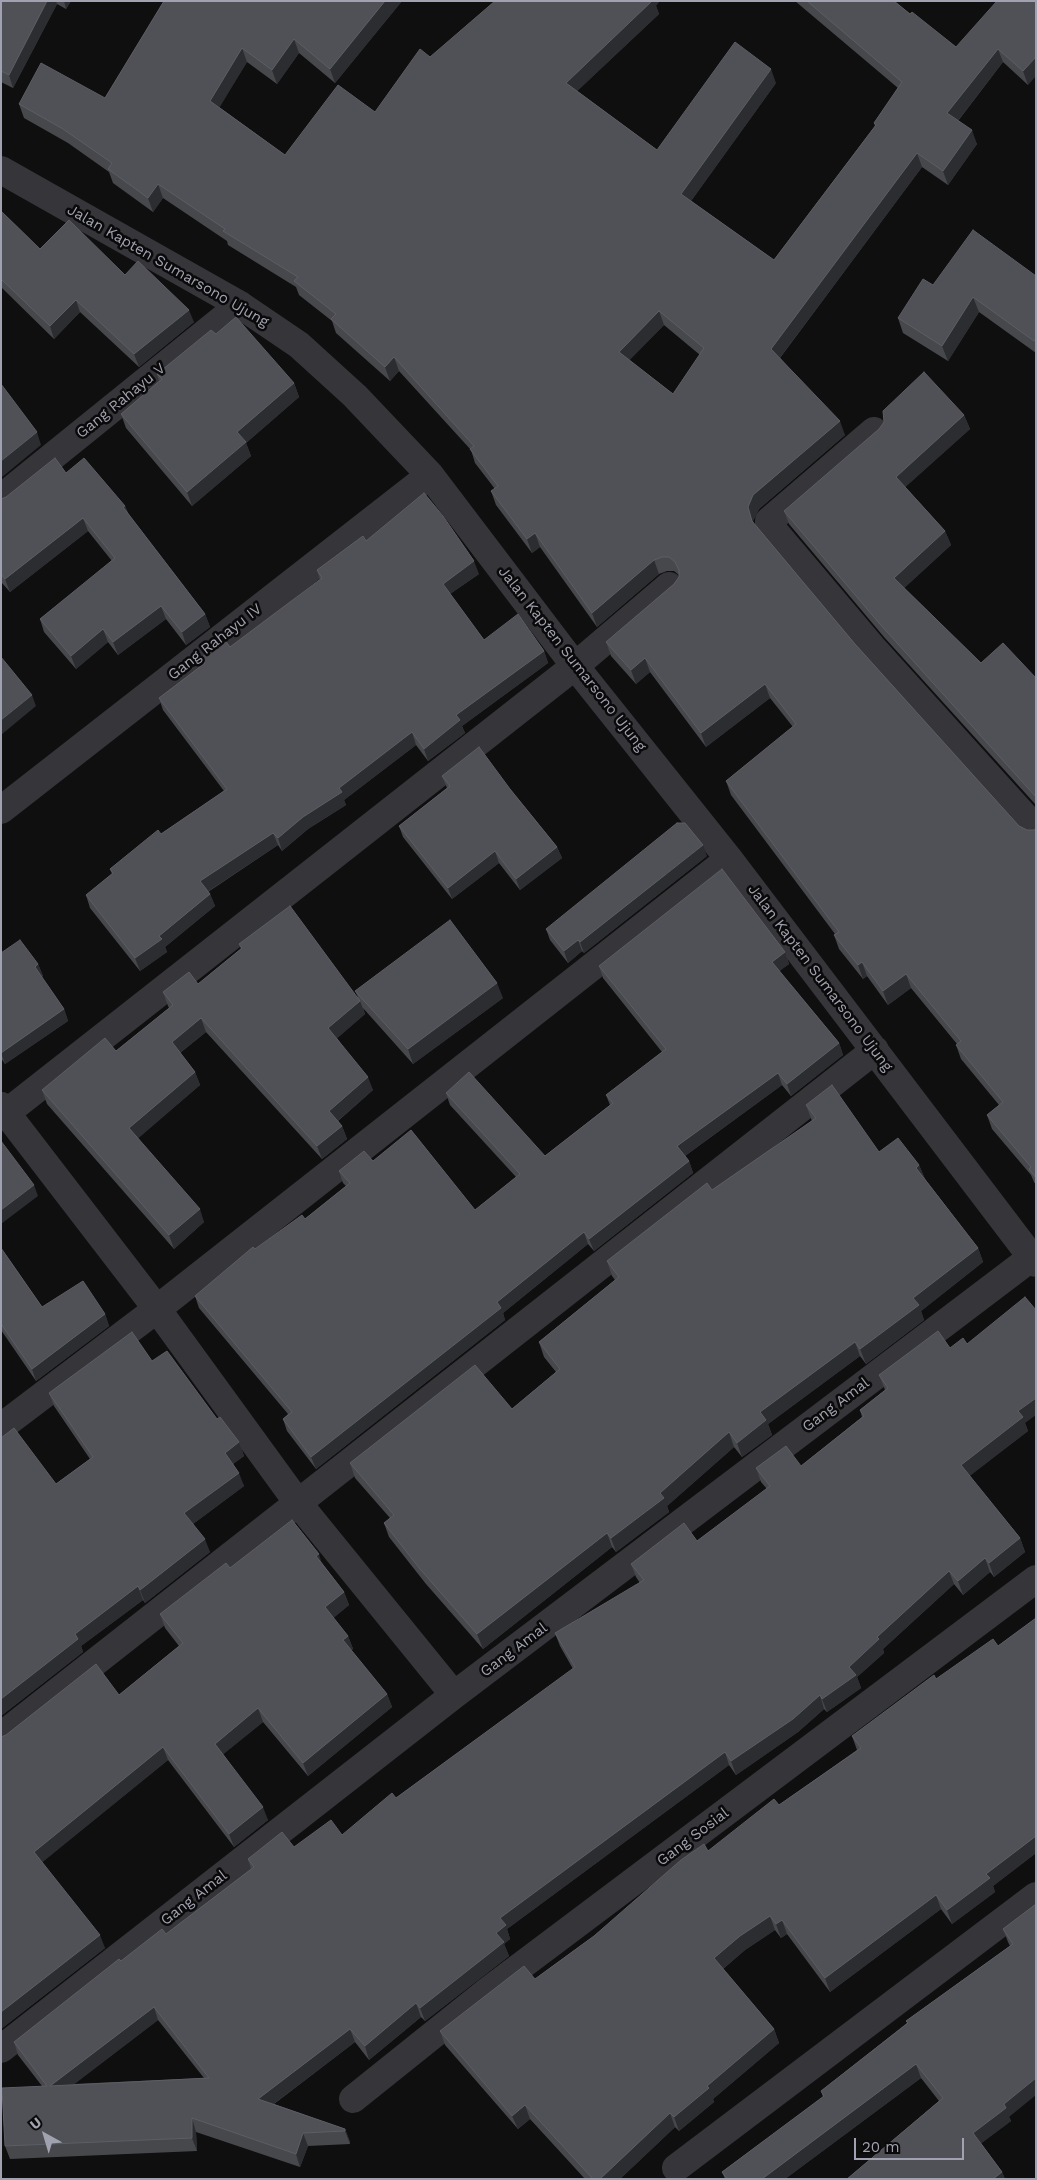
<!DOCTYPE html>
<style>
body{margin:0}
#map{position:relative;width:1037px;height:2180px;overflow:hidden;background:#0f0f10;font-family:"Work Sans",sans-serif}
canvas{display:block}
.frame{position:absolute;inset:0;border:2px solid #a1a2af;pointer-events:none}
.north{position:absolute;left:20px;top:2110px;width:50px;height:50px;-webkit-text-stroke:4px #0a0a0b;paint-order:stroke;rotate:321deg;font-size:14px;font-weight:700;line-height:20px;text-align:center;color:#a1a2af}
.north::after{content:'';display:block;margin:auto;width:18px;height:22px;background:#a1a2af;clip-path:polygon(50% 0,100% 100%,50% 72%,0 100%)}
.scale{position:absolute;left:854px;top:2138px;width:110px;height:22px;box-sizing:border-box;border:2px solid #a1a2af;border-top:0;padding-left:6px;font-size:15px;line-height:18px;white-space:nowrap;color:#a1a2af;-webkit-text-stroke:4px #0a0a0b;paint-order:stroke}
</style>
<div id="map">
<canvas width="1037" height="2180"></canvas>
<div class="frame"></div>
<div class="north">U</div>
<div class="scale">20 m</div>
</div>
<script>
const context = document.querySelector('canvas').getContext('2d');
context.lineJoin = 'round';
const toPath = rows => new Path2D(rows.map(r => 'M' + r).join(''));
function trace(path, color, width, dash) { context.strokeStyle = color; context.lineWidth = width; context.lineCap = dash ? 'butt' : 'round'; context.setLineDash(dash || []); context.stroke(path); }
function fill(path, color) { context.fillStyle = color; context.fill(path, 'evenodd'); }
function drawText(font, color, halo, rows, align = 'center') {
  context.font = font + ' "Work Sans",sans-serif'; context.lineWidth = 5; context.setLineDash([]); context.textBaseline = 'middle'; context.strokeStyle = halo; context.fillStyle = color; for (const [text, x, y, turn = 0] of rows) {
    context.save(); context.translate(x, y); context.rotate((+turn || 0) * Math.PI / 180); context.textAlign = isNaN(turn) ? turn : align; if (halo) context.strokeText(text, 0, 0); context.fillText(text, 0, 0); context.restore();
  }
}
const minor = toPath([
 [1,170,240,305,299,345,355,396,430,475,575,666,729,859,1036,1263],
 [874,431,769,521,769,525,872,647,1036,829],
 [1,498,240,305],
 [1,810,430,475],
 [1,1106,157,1309,298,1503,454,1695],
 [1,1117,575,666,669,586],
 [1,1427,157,1309,729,859],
 [1,1736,875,1050],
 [1,2049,454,1695,1031,1258],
 [353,2099,489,1990,1036,1579],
 [676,2168,1036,1896]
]);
const wall = toPath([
 [1,1,71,1,66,9,57,4,13,88,1,82],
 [164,1,402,1,335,83,299,53,277,84,247,62,219,107,285,155,375,112,430,57,656,6,659,14,577,91,657,150,776,83,691,201,774,260,875,126,874,123,898,88,795,1,894,1,910,14,956,47,1036,1,1028,85,1003,62,958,121,977,144,948,185,922,167,780,358,845,435,759,509,753,521,754,524,855,644,1019,826,1027,830,1034,830,1036,829,1036,1185,1034,1182,1031,1175,992,1129,987,1115,999,1105,961,1059,956,1045,957,1044,911,988,888,1005,867,976,863,979,839,949,834,935,835,934,731,795,726,781,793,727,770,698,706,747,650,672,636,684,611,656,606,642,674,584,679,577,679,575,674,571,667,571,659,574,597,627,540,547,532,553,496,505,491,491,495,489,475,463,471,450,399,371,390,381,336,333,332,321,299,295,296,287,228,245,227,241,163,198,153,212,113,183,109,172,68,143,24,118,19,104,105,98],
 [664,325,700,355,673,394,629,360],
 [1,211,40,249,125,275,194,322,139,367,80,312,54,339,1,287],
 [1036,276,1036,353,979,312,948,361,903,333,898,318,933,285],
 [216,334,294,383,299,397,246,443,251,456,192,506,126,428,121,414,159,381,157,374],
 [964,415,970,429,905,487,945,531,951,545,904,588,981,663,1036,678,1036,805,884,637,789,524,784,511],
 [66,473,125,506,129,515,205,614,210,627,186,645,166,619,118,655,108,642,76,669,44,632,40,619,112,561,88,531,10,592,1,582,1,499],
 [366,541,479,574,450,594,484,640,544,651,548,663,462,726,465,733,428,761,416,745,344,800,346,805,308,829,282,851,278,845,208,892,210,894,215,906,165,947,167,952,140,971,90,908,86,895,112,874,110,869,224,791,163,710,159,698,203,664,201,658,230,647,320,580,317,570],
 [442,776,510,789,557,847,562,858,520,890,499,863,452,899,403,837,399,826,447,788],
 [707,856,584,953,582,951,568,963,550,940,546,929],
 [239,944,358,997,355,991,503,998,413,1064,363,1008,365,1014,337,1038,373,1090,338,1121,342,1126,347,1139,322,1159,206,1032,180,1053,195,1072,200,1085,138,1138,204,1222,174,1249,47,1104,42,1090,116,1051,169,1008,168,1006,163,992,198,984,241,949],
 [785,952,789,964,779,971,839,1043,843,1055,791,1096,782,1085,685,1156,689,1161,693,1173,594,1251,588,1244,503,1313,505,1320,316,1469,287,1431,283,1419,288,1414,199,1308,195,1296,255,1249,305,1219,346,1186,343,1183,339,1171,373,1161,475,1210,516,1177,450,1105,446,1093,545,1156,610,1105,606,1095,662,1052,603,978,599,966],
 [1,953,38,964,43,976,41,977,64,1009,68,1021,5,1064,1,1058],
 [806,1105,879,1152,919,1165,925,1179,978,1248,983,1262,921,1311,924,1320,866,1364,860,1356,768,1424,772,1435,742,1457,734,1447,667,1506,669,1512,616,1552,612,1547,483,1649,426,1584,389,1537,384,1523,390,1518,355,1478,350,1463,512,1409,556,1372,544,1357,539,1342,615,1280,612,1276,607,1261,712,1190,812,1121],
 [1,1248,42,1307,105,1314,109,1326,36,1381,1,1330],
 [950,1348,1025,1423,1028,1431,969,1476,1020,1538,1025,1552,994,1577,990,1572,963,1595,954,1584,883,1649,884,1653,857,1677,861,1688,827,1712,824,1709,798,1732,736,1775,729,1765,507,1929,510,1939,504,1944,509,1956,425,2021,421,2017,369,2060,355,2042,274,2104,345,2129,350,2142,350,2144,308,2146,300,2167,196,2132,197,2151,10,2159,5,2146,42,2086,18,2055,14,2042,121,1961,166,1934,251,1869,248,1859,342,1835,396,1798,573,1669,560,1646,555,1633,640,1583,636,1577,631,1564,697,1541,767,1489,761,1482,756,1468,801,1466,862,1417,860,1410,885,1390,879,1375],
 [158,2020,204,2078,74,2084],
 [152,1361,217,1419,239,1442,244,1456,233,1464,244,1486,193,1524,210,1552,145,1603,143,1600,81,1646,83,1652,1,1716,56,1484,90,1459,54,1406,49,1393],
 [322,1563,344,1592,349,1605,333,1618,348,1636,353,1649,351,1650,387,1694,392,1707,308,1776,263,1722,223,1754,268,1820,234,1847,168,1760,42,1862,105,1948,1,2029,1,1737,119,1695,179,1646,165,1628,160,1614,230,1568],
 [1036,1618,1036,1853,993,1886,995,1892,952,1924,941,1909,830,1992,787,1934,781,1938,775,1930,745,1950,723,1969,774,2029,779,2043,713,2099,714,2102,679,2131,675,2127,620,2179,585,2179,530,2119,518,2129,445,2045,440,2031,535,1979,594,1936,708,1851,779,1805,857,1750,852,1736,936,1679,998,1646],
 [1036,1904,1009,2117,1011,2121,981,2143,1002,2172,1005,2179,847,2179,939,2101,921,2078,785,2179,725,2179,722,2172,823,2097,821,2091,907,2023,906,2021,1010,1946,1008,1942,1003,1929]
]);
const shadedWall = toPath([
 [47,1,56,1,57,4,13,88,9,75],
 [64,1,71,1,66,9],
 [385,1,402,1,335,83,330,69],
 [651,1,660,1,656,6,659,14,571,97,566,83],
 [294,39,299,53,277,84,272,70],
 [242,48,247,62,215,115,210,101],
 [998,49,1003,62,953,127,947,113],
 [1036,57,1036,76,1028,85,1023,71],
 [771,69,776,83,686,208,681,194],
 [972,130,977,144,948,185,943,171],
 [917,153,922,167,776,363,771,349],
 [158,184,163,198,153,212,148,198],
 [973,297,979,312,948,361,942,346],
 [76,300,80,312,54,339,50,326],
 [189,310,194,322,139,367,134,354],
 [659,311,664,325,624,366,619,352],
 [394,357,399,371,390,381,385,367],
 [294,383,299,397,246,443,251,456,192,506,187,492,237,432],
 [964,415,970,429,901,491,896,477],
 [840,421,845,435,759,509,753,521,757,535,752,521,748,507,753,495],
 [37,432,41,445,1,478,1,461],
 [125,506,130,519,123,507],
 [83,518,88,531,10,592,5,579],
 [945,531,951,545,900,592,894,578],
 [535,533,540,547,532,553,527,539],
 [654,560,659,574,597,627,592,613],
 [474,561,479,574,447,596,443,584],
 [161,606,166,619,118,655,113,642],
 [205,614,210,627,186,645,182,632],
 [103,629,108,642,76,669,71,656],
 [544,651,548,663,462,726,465,733,428,761,424,749,456,715],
 [645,658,650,672,636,684,631,670],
 [765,684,770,698,706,747,701,733],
 [32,695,36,706,1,735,1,720],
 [412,732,416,745,344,800,346,805,308,829,282,851,278,838,303,817,339,788],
 [273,833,278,845,204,894,200,881],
 [703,845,707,856,584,953,580,942],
 [557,847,562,858,520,890,516,879],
 [495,851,499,863,452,899,448,888],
 [210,894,215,906,165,947,167,952,140,971,135,958,159,936],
 [578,940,582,951,568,963,564,951],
 [785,952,789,964,776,974,772,962],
 [862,962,867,976,863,979,858,965],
 [38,964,43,976,39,978,35,967],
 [906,974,911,988,888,1005,883,991],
 [497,983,503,998,413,1064,408,1049],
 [360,1001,365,1014,333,1042,328,1028],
 [64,1009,68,1021,5,1064,1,1053],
 [201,1018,206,1032,177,1055,172,1042],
 [839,1043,843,1055,791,1096,787,1084],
 [195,1072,200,1085,134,1142,129,1128],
 [778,1073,782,1085,682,1158,677,1146],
 [368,1077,373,1090,334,1124,329,1111],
 [342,1126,347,1139,322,1159,317,1146],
 [689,1161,693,1173,594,1251,589,1239],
 [919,1165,925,1179,916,1168],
 [34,1185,38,1196,1,1224,1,1210],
 [200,1209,204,1222,174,1249,169,1235],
 [584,1232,588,1244,503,1313,505,1320,316,1469,311,1457,497,1302],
 [978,1248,983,1262,921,1311,924,1320,866,1364,860,1349,913,1298],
 [105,1314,109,1326,36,1381,32,1369],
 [855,1342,860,1356,768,1424,772,1435,742,1457,737,1443,760,1412],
 [1036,1398,1036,1415,1025,1423,1028,1431,966,1479,961,1465,1018,1411],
 [729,1432,734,1447,667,1506,669,1512,616,1552,611,1538,660,1493],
 [239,1442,244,1456,230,1466,225,1453],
 [239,1473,244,1486,189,1527,184,1513],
 [607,1533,612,1547,483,1649,477,1634],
 [1020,1538,1025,1552,994,1577,989,1563],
 [205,1539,210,1552,145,1603,140,1590],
 [319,1554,323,1567,316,1556],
 [985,1558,990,1572,963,1595,958,1581],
 [949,1571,954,1584,883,1649,884,1653,857,1677,861,1688,827,1712,822,1699,849,1667,877,1637],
 [138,1586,143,1600,81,1646,83,1652,1,1716,1,1699,75,1634],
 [344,1592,349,1605,330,1621,325,1607],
 [348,1636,353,1649,348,1653,343,1640],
 [387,1694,392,1707,308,1776,303,1763],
 [820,1695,824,1709,798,1732,736,1775,731,1761],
 [258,1708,263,1722,220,1757,215,1744],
 [163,1747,168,1760,39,1865,34,1852],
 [725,1752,729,1765,507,1929,510,1939,504,1944,509,1956,425,2021,420,2008,496,1933,500,1918],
 [263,1807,268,1820,234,1847,229,1834],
 [1036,1836,1036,1853,993,1886,995,1892,952,1924,947,1910,986,1874],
 [936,1895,941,1909,830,1992,825,1978],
 [770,1916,775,1930,745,1950,719,1972,714,1958,740,1936],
 [782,1920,787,1934,781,1938,776,1924],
 [100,1935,105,1948,1,2029,1,2012],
 [416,2003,421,2017,369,2060,365,2046],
 [154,2007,158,2020,55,2099,50,2086],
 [350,2029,355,2042,263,2112,258,2099],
 [774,2029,779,2043,713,2099,714,2102,679,2131,674,2117,707,2086],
 [916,2064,921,2078,785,2179,762,2179],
 [1036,2078,1036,2095,1009,2117,1011,2121,978,2146,973,2133,1004,2104],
 [525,2105,530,2119,518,2129,512,2116],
 [670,2113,675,2127,620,2179,600,2179],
 [192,2118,196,2132,197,2151,192,2138],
 [345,2129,350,2142,350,2144,345,2131],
 [303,2133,308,2146,300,2167,296,2154],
 [1002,2172,1005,2179,993,2179]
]);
const building = toPath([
 [1,1,47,1,9,75,1,71,1,1],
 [164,1,385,1,330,69,294,39,272,70,242,48,210,101,285,155,338,85,375,112,420,49,430,57,495,1,652,1,566,83,657,150,735,42,771,69,681,194,774,260,876,125,874,123,902,82,807,1,894,1,910,14,912,12,956,47,997,1,1036,1,1036,57,1023,71,998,49,947,113,972,130,943,171,917,153,771,349,840,421,753,495,748,507,752,521,855,644,1019,826,1027,830,1034,830,1036,829,1036,1178,1029,1169,1031,1167,987,1115,1003,1102,956,1045,961,1041,906,974,883,991,862,962,858,965,834,935,839,932,726,781,796,724,765,684,701,733,645,658,631,670,606,642,674,584,679,577,679,570,675,562,669,557,662,557,654,560,592,613,535,533,527,539,491,491,498,486,470,449,474,446,394,357,385,367,331,319,336,314,294,281,298,277,223,231,225,229,158,184,148,198,108,169,112,163,63,129,19,104,41,63,105,98,164,1],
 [659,311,704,348,673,394,619,352,659,311],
 [1,211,40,249,69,220,125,275,138,261,189,310,134,354,76,300,50,326,1,279,1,211],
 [973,230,1036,276,1036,339,1034,341,973,297,942,346,898,318,923,279,933,285,973,230],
 [236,317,294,383,237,432,246,442,187,492,121,414,162,379,157,374,211,330,216,334,236,317],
 [924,372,964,415,896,477,945,531,894,578,981,663,1003,643,1036,678,1036,797,879,623,784,511,879,429,884,422,883,411,924,372],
 [1,384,37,432,1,461,1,384],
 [55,458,66,473,84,458,125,506,123,507,205,614,182,632,161,606,113,642,103,629,71,656,40,619,115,558,83,518,5,579,1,574,1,499,6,497,55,458],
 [424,493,443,516,474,561,443,584,484,640,518,614,544,651,456,715,460,720,424,749,412,732,339,788,342,792,303,817,278,838,273,833,200,881,210,894,159,936,162,939,135,958,86,895,113,873,110,869,158,830,161,834,227,789,159,698,205,663,201,658,224,639,230,647,322,578,317,570,363,536,366,541,424,493],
 [1,657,32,695,1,720,1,657],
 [479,747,510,789,557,847,516,879,495,851,448,888,399,826,450,786,442,776,479,747],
 [677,823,685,823,703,845,580,942,578,940,564,951,546,929,677,823],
 [722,869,785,952,772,962,839,1043,787,1084,778,1073,677,1146,689,1161,589,1239,584,1232,497,1302,501,1308,311,1457,283,1419,292,1412,195,1296,253,1247,255,1249,302,1215,305,1219,350,1183,339,1171,364,1151,373,1161,411,1130,475,1210,520,1174,446,1093,469,1072,545,1156,613,1103,606,1095,666,1049,599,966,722,869],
 [290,906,360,1001,328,1028,368,1077,329,1111,342,1126,317,1146,201,1018,172,1042,195,1072,129,1128,200,1209,169,1235,42,1090,105,1038,116,1051,173,1005,163,992,189,972,198,984,242,948,239,944,290,906],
 [450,920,497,983,408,1049,355,991,450,920],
 [20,940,38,964,35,967,64,1009,1,1053,1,953,20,940],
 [832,1085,879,1152,898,1138,919,1165,916,1168,978,1248,913,1298,919,1305,860,1349,855,1342,760,1412,766,1420,737,1443,729,1432,660,1493,664,1498,611,1538,607,1533,477,1634,420,1569,384,1523,394,1515,350,1463,475,1365,512,1409,560,1369,539,1342,619,1277,607,1261,707,1183,712,1190,816,1118,806,1105,832,1085],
 [1,1141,34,1185,1,1210,1,1141],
 [1,1248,42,1307,83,1281,105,1314,32,1369,1,1324,1,1248],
 [1025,1297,1036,1310,1036,1398,1018,1411,1023,1417,961,1465,1020,1538,989,1563,985,1558,958,1581,949,1571,877,1637,879,1639,849,1667,856,1675,822,1699,820,1695,793,1719,731,1761,725,1752,500,1918,506,1925,496,1933,504,1942,420,2008,416,2003,365,2046,350,2029,258,2099,345,2129,345,2131,303,2133,296,2154,192,2118,192,2138,5,2146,2,2088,47,2086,14,2042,119,1959,121,1961,162,1929,166,1934,254,1867,248,1859,282,1832,294,1847,331,1820,342,1835,392,1793,396,1798,575,1667,555,1633,644,1580,631,1564,684,1523,697,1541,770,1486,756,1468,786,1446,801,1466,864,1416,860,1410,888,1388,879,1375,938,1331,950,1348,963,1338,967,1344,1025,1297],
 [154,2007,209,2078,50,2086,154,2007],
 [132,1332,152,1361,167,1351,217,1419,220,1417,239,1442,225,1453,239,1473,184,1513,205,1539,140,1590,138,1586,75,1634,78,1639,1,1699,1,1438,14,1428,56,1484,93,1457,49,1393,132,1332],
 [292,1520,319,1554,316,1556,344,1592,325,1607,348,1636,343,1640,387,1694,303,1763,258,1708,215,1744,263,1807,229,1834,163,1747,34,1852,100,1935,1,2012,1,1737,6,1735,96,1664,119,1695,183,1643,160,1614,226,1563,230,1568,292,1520],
 [1036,1618,1036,1836,986,1874,990,1878,947,1910,936,1895,825,1978,782,1920,776,1924,770,1916,740,1936,714,1958,774,2029,707,2086,709,2088,674,2117,670,2113,600,2179,593,2179,525,2105,512,2116,440,2031,524,1966,535,1979,594,1936,681,1860,704,1844,708,1851,774,1799,779,1805,861,1748,852,1736,934,1675,936,1679,993,1639,998,1646,1036,1618],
 [1036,1904,1036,2078,1004,2104,1006,2108,973,2133,1002,2172,993,2179,847,2179,943,2098,916,2064,762,2179,727,2179,722,2172,824,2096,821,2091,908,2023,906,2021,1013,1944,1003,1929,1036,1904]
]);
const streetNames = [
 ["Jalan Kapten Sumarsono Ujung",168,266,30],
 ["Gang Rahayu V",121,401,-39],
 ["Gang Rahayu IV",215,642,-38],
 ["Jalan Kapten Sumarsono Ujung",572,659,52],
 ["Jalan Kapten Sumarsono Ujung",820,978,53],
 ["Gang Amal",836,1405,-37],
 ["Gang Amal",514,1650,-37],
 ["Gang Sosial",693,1837,-37],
 ["Gang Amal",194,1898,-38]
];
trace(minor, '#35353a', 28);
fill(wall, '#47484c');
fill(shadedWall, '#2c2d30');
fill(building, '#505157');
trace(building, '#5d5e65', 1);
drawText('15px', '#a1a2af', '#0a0a0b', streetNames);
</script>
